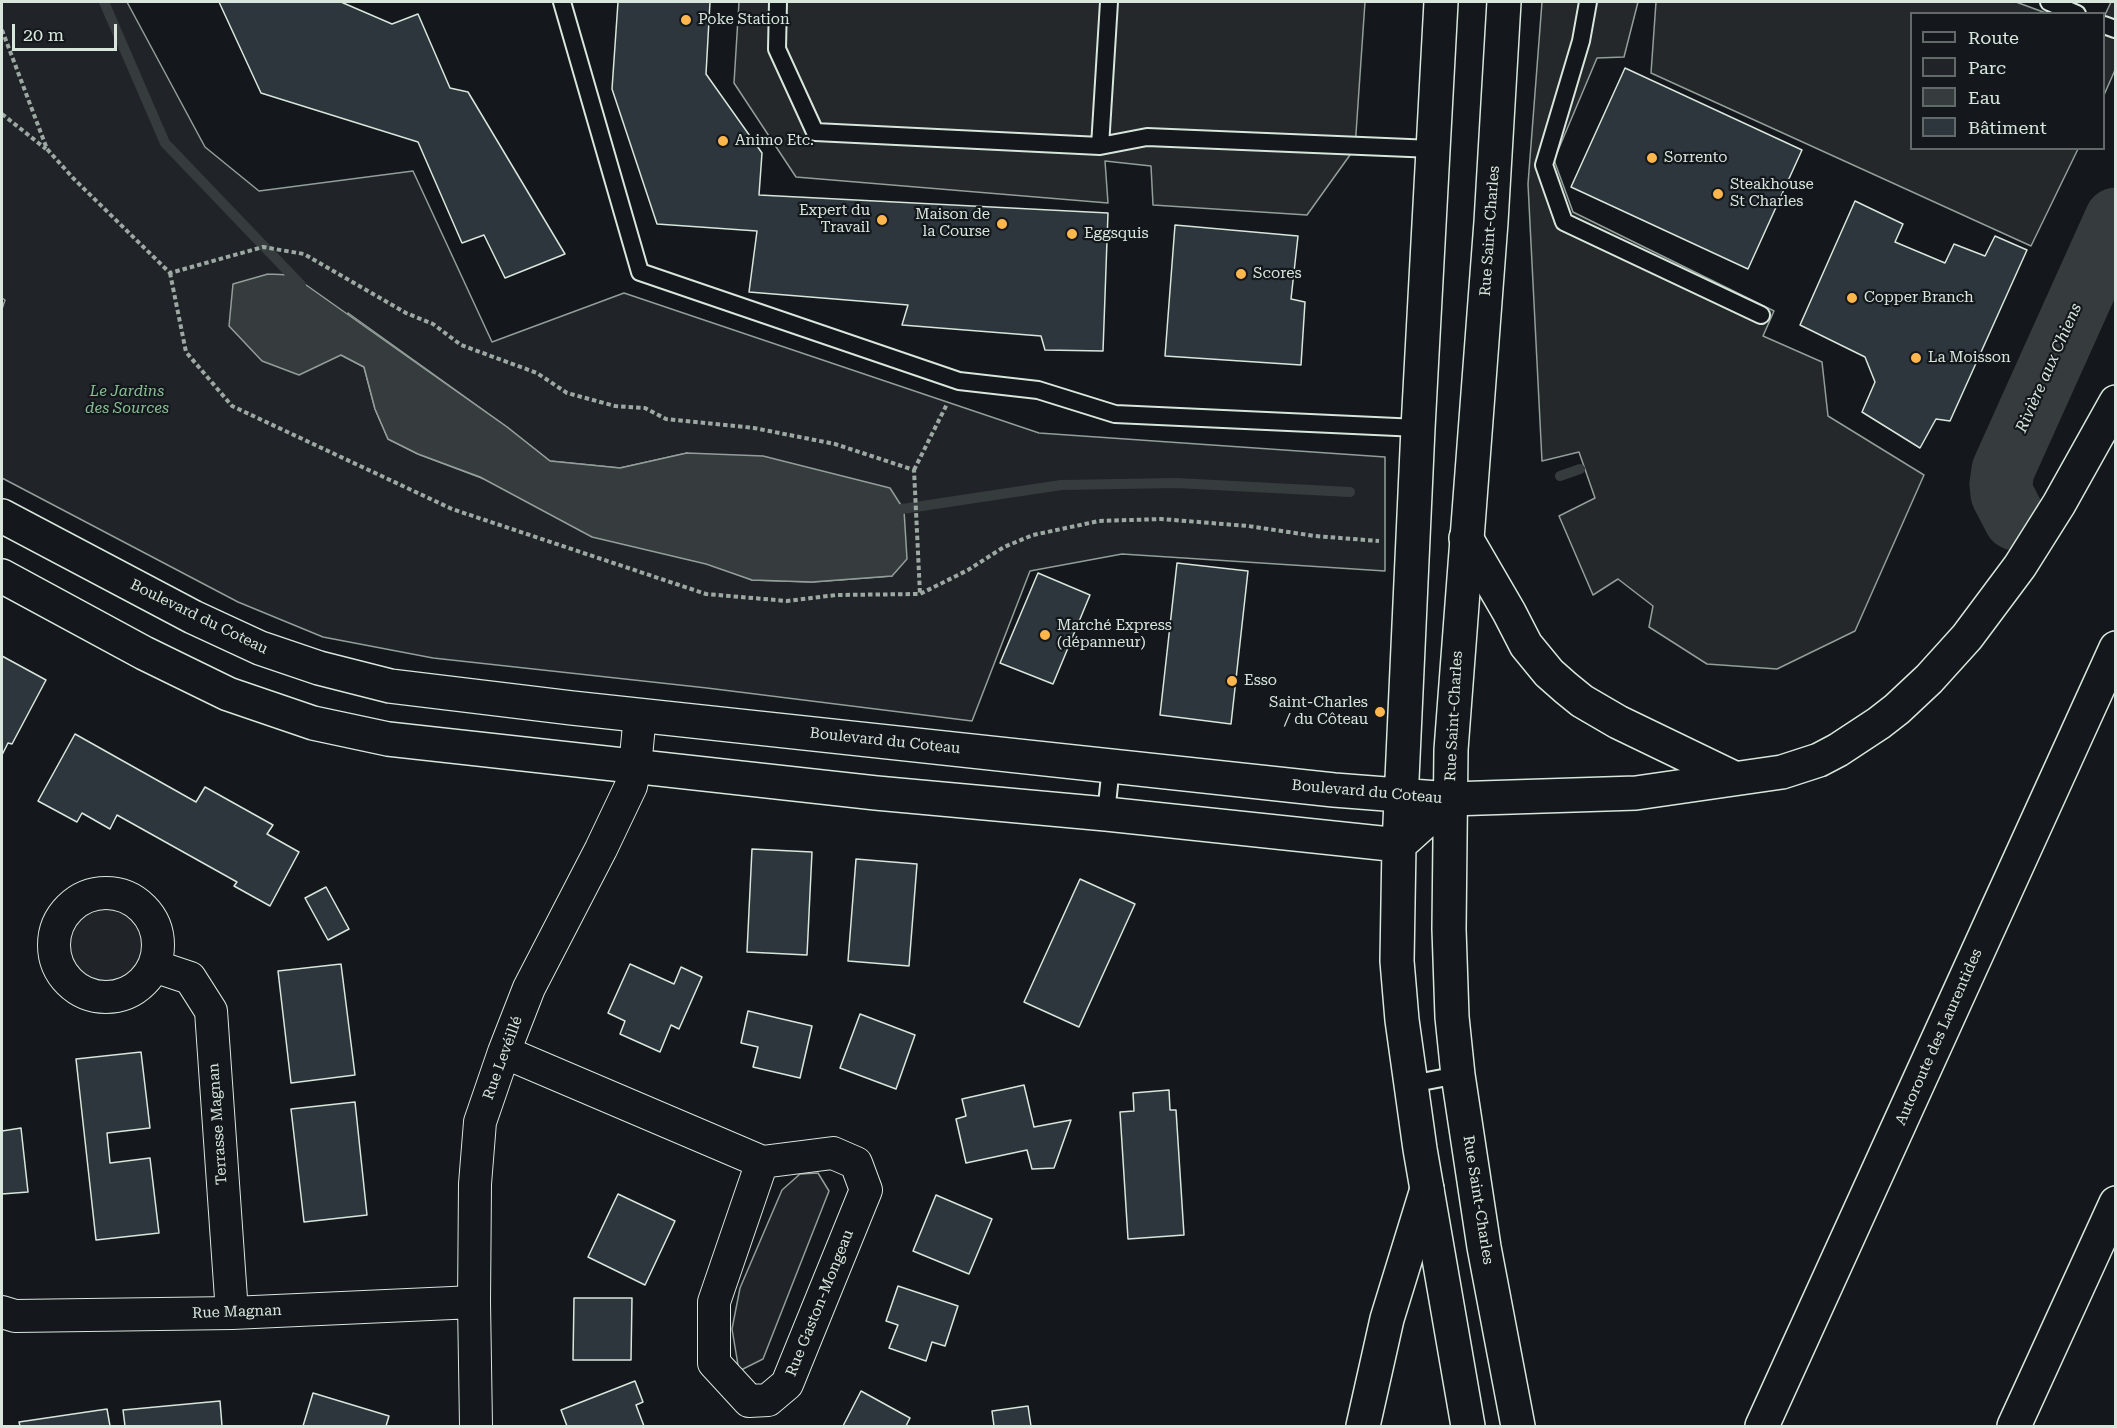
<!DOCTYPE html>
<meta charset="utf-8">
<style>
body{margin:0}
#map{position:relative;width:2117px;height:1428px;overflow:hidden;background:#14181c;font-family:"Roboto Serif",serif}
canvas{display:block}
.frame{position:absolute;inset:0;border:3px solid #d8e6dc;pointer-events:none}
.legend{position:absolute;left:1910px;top:12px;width:195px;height:138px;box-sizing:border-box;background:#14181c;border:2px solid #626a69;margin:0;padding:8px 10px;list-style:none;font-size:18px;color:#d8e6dc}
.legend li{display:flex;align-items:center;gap:12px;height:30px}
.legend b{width:30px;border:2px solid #626a69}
.scale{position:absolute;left:12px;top:24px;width:105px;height:27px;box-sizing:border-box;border:3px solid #d8e6dc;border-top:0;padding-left:8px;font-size:18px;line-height:21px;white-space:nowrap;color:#d8e6dc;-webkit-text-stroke:4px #14181c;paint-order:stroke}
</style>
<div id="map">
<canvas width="2117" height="1428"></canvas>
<div class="frame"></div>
<ul class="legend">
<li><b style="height:8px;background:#14181c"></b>Route</li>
<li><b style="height:16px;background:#202428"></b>Parc</li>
<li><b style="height:16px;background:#363b3e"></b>Eau</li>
<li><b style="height:16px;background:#2c363c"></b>Bâtiment</li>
</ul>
<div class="scale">20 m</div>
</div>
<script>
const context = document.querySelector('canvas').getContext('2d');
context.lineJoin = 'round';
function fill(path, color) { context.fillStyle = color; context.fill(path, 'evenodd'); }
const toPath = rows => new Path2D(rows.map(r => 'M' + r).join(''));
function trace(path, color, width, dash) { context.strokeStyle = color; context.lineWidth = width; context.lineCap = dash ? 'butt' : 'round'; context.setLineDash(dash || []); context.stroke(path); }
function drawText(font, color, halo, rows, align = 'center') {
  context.font = font + ' "Roboto Serif",serif'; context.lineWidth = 4.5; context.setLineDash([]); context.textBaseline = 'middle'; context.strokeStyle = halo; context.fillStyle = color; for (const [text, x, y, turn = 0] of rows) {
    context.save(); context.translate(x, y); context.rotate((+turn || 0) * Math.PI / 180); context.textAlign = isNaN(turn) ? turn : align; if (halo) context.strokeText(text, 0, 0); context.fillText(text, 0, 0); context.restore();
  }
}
const green = toPath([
 [2,2,127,2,205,147,259,191,413,171,492,342,624,293,1039,433,1385,457,1385,571,1122,554,1030,571,972,721,707,688,433,658,323,637,238,602,2,478,2,309,5,300,2,298,2,2],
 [348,313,507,427,550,461,620,468,687,453,892,576,812,582,752,580,418,454,388,439,375,409,364,367,341,355,348,313],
 '65 944a40 40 0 1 1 80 0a40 40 0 1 1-80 0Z',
 [818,1173,829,1191,763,1359,739,1371,732,1329,740,1288,782,1190,800,1174,818,1173]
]);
const parking = toPath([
 [739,2,1365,2,1355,148,1307,215,1153,205,1151,166,1105,161,1108,203,796,177,734,83,739,2],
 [1542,2,1638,2,1624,57,1597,58,1554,160,1573,212,1774,311,1763,336,1822,362,1828,416,1924,475,1855,631,1777,669,1707,664,1649,627,1653,606,1618,579,1593,595,1559,516,1595,498,1579,452,1542,461,1528,184,1542,2],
 [1656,2,2016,2,2046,13,1912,14,1912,148,2078,149,2031,246,1651,73,1656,2],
 [2111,2,2115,2,2115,70,2104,95,2104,17,2111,2]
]);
const water = toPath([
 [268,274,292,275,507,427,550,461,620,468,687,453,763,456,890,488,904,510,907,559,892,576,812,582,752,580,706,564,592,537,480,477,418,454,388,439,375,409,364,367,341,355,299,375,262,361,229,326,233,284,268,274]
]);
const stream = toPath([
 [104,2,165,143,301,285],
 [1560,476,1580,469],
 [1992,494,2002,494],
 [889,511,1061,485,1176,483,1350,492]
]);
const river = toPath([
 [2015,519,2002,494,2001,484,2003,470,2116,219]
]);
const building = toPath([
 [219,2,341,2,392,24,418,14,450,88,468,92,565,254,505,278,484,235,462,243,418,142,261,93,219,2],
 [618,2,710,2,706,74,762,153,759,195,1108,213,1103,351,1045,350,1041,336,902,325,908,305,749,292,757,231,657,224,612,89,618,2],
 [1625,68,1802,150,1748,269,1571,187,1625,68],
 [1855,201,1903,224,1895,242,1945,263,1954,244,1985,256,1995,236,2027,250,1950,421,1936,419,1920,448,1862,412,1875,382,1865,357,1800,325,1855,201],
 [1175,225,1298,236,1291,299,1305,302,1301,365,1165,356,1175,225],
 [1177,563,1248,571,1231,724,1160,715,1177,563],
 [1038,573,1090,595,1053,684,1000,663,1038,573],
 [2,656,46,680,12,744,8,743,2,755,2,656],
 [75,734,196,802,205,787,273,825,267,834,299,852,270,906,234,886,237,882,117,815,110,829,82,813,77,822,38,801,75,734],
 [752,849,812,852,807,955,747,952,752,849],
 [856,859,917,864,909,966,848,961,856,859],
 [1080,879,1135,904,1079,1027,1024,1002,1080,879],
 [326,887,349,929,328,940,305,898,326,887],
 [341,964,355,1075,291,1083,278,971,341,964],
 [630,964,674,984,681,967,702,977,679,1029,671,1025,660,1052,620,1034,625,1021,608,1013,630,964],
 [748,1011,812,1026,800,1078,753,1067,758,1047,741,1043,748,1011],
 [860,1014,915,1035,896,1089,840,1068,860,1014],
 [141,1052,150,1128,107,1133,110,1163,150,1158,159,1233,96,1240,76,1059,141,1052],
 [1024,1085,1034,1127,1071,1120,1054,1168,1032,1169,1027,1150,966,1163,956,1119,966,1116,962,1099,1024,1085],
 [1169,1090,1170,1110,1176,1110,1184,1235,1128,1239,1120,1112,1134,1111,1133,1093,1169,1090],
 [355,1102,367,1215,304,1222,291,1109,355,1102],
 [21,1128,28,1192,2,1194,2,1131,21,1128],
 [618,1194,675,1221,645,1285,588,1257,618,1194],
 [936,1195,992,1219,969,1274,913,1251,936,1195],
 [898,1286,958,1306,945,1346,932,1342,926,1361,889,1348,898,1325,886,1321,898,1286],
 [574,1298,632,1298,631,1360,573,1360,574,1298],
 [635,1381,643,1402,636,1405,644,1426,567,1426,561,1410,635,1381],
 [861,1391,910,1418,906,1426,843,1426,861,1391],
 [313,1393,389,1416,386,1426,303,1426,313,1393],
 [220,1401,222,1426,125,1426,123,1410,220,1401],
 [1028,1406,1031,1426,994,1426,992,1411,1028,1406],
 [107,1409,110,1426,20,1426,19,1422,107,1409]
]);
const path = toPath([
 [2,30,47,149,74,179,170,273,263,247,304,254,406,313,433,324,461,345,537,373,567,393,615,406,645,408,666,419,754,428,835,444,914,470,920,594],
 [2,114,46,149],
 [170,273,186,352,232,406,452,509,706,594,787,601,836,595,920,594,968,570,1004,547,1033,535,1099,521,1161,519,1248,526,1315,536,1379,541],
 [914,470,947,404]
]);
const lane = toPath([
 [562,2,640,272,959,381,1038,390,1115,414,1418,428],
 [778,2,777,49,815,132,1100,146,1147,137,1433,149],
 [1588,2,1581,41,1544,165,1564,222,1761,315],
 [2049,2,2077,14],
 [2104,25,2115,29,2116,28],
 [1100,146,1109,2],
 [1106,814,1111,766],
 [1411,1084,1458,1075]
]);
const street = toPath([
 '54 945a52 52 0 1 1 104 0a52 52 0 1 1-104 0Z',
 [154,966,190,978,211,1011,232,1313],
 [504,1052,762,1162,833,1153,856,1163,866,1190,787,1384,768,1400,749,1401,714,1363,714,1302,762,1162],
 [2,1312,15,1316,232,1313,474,1302],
 [476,1426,474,1302,475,1184,480,1122,504,1052,529,988,601,849,631,786,635,767,640,715]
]);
const secondary = toPath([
 [1441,2,1418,428,1399,845,1397,961,1402,1020,1420,1149,1468,1426],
 [1504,2,1491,222,1451,750,1449,929,1452,1017,1458,1075,1484,1247,1518,1426],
 [2,516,193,617,260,648,319,668,390,686,572,708,1334,790,1450,799],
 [2,576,144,653,228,694,313,723,388,739,876,793,1106,814,1399,845,1450,799]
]);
const highway = toPath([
 [1466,538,1509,612,1526,645,1549,673,1566,688,1582,701,1618,722,1734,778],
 [1450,799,1636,793,1782,772,1819,760,1838,750,1879,723,1897,709,1929,679,1967,637,2020,566,2059,504,2116,402],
 [1363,1426,1387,1319,1427,1189],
 [1762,1426,2116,648],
 [2014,1426,2116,1203]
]);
const markers = [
 [686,20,6,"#ffb74d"],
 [723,141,6,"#ffb74d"],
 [1652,158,6,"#ffb74d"],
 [1718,194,6,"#ffb74d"],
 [882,220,6,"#ffb74d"],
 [1002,224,6,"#ffb74d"],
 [1072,234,6,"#ffb74d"],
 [1241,274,6,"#ffb74d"],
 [1852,298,6,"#ffb74d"],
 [1916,358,6,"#ffb74d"],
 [1045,635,6,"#ffb74d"],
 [1232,681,6,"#ffb74d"],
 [1380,712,6,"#ffb74d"]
];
const poiNames = [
 ["Poke Station",698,20],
 ["Animo Etc.",735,141],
 ["Sorrento",1664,158],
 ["Steakhouse",1730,185],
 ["St Charles",1730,202],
 ["Expert du",870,211,"right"],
 ["Travail",870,228,"right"],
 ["Maison de",990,215,"right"],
 ["la Course",990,232,"right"],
 ["Eggsquis",1084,234],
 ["Scores",1253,274],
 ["Copper Branch",1864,298],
 ["La Moisson",1928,358],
 ["Marché Express",1057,626],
 ["(dépanneur)",1057,643],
 ["Esso",1244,681],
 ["Saint-Charles",1368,703,"right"],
 ["/ du Côteau",1368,720,"right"]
];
const streetNames = [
 ["Rue Saint-Charles",1490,231,-86],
 ["Boulevard du Coteau",199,617,26],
 ["Rue Saint-Charles",1454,716,-87],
 ["Boulevard du Coteau",885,741,6],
 ["Boulevard du Coteau",1367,792,5],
 ["Autoroute des Laurentides",1939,1037,-66],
 ["Rue Levéillé",503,1058,-70],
 ["Terrasse Magnan",218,1124,-94],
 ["Rue Saint-Charles",1478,1200,81],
 ["Rue Gaston-Mongeau",820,1303,-68],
 ["Rue Magnan",237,1312,-2]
];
const parkNames = [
 ["Le Jardins",127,392],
 ["des Sources",127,409]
];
const waterNames = [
 ["Rivière aux Chiens",2049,368,-66]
];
fill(green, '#202428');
trace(green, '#939e99', 1.5);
fill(parking, '#24282b');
trace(parking, '#939e99', 1.5);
fill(water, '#363b3e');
trace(water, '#939e99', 1.5);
trace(stream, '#363b3e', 10);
trace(river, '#363b3e', 63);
fill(building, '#2c363c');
trace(building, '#d8e6dc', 1.5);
trace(lane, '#d8e6dc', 20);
trace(street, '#d8e6dc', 34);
trace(secondary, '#d8e6dc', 36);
trace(highway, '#d8e6dc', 36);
trace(path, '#9da8a2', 4, [4.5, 3]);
trace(lane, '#14181c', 16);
trace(street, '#14181c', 32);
trace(secondary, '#14181c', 33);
trace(highway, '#14181c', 33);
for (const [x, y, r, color] of markers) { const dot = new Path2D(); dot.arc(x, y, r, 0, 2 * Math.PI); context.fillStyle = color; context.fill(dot); trace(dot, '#14181c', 2); }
drawText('15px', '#d8e6dc', '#14181c', poiNames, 'left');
drawText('15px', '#d8e6dc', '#14181c', streetNames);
drawText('italic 15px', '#8ac095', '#14181c', parkNames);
drawText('italic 16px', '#d8e6dc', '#14181c', waterNames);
</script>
